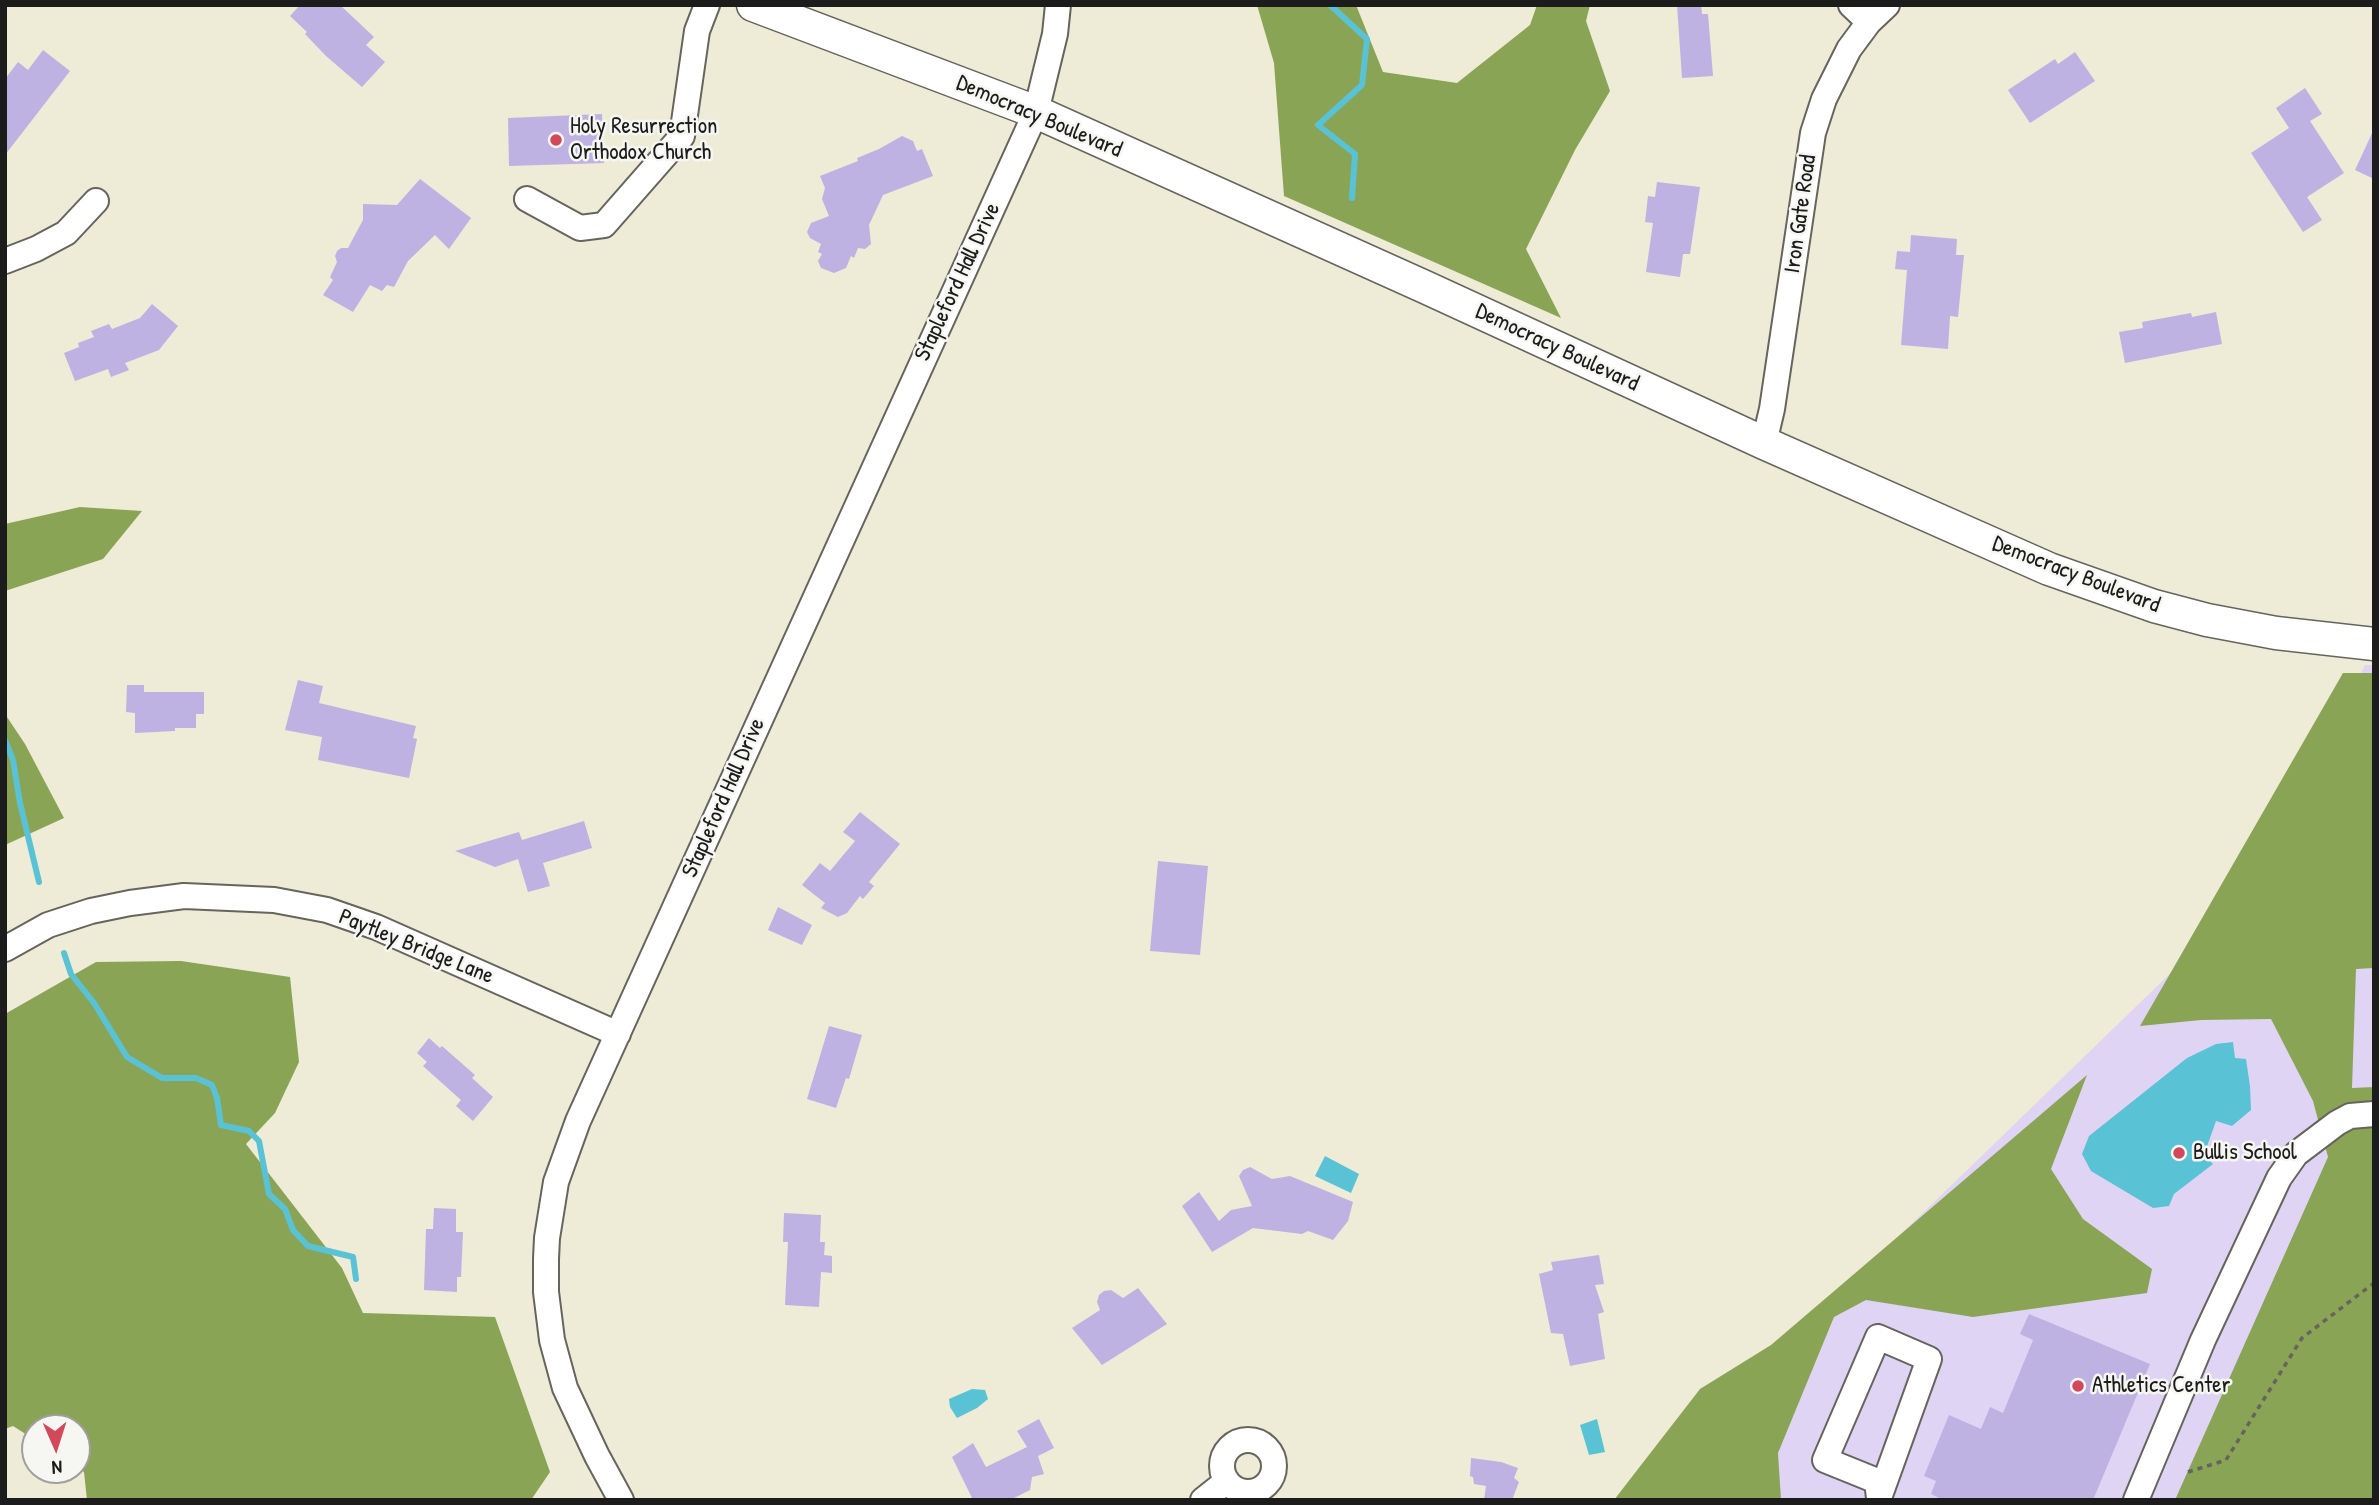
<!DOCTYPE html>
<style>
body{margin:0}
#map{position:relative;width:2379px;height:1505px;overflow:hidden;background:#eeebd6;font-family:"Patrick Hand",sans-serif}
canvas{display:block}
.frame{position:absolute;inset:0;border:7px solid #1c1c1c;pointer-events:none}
.north{position:absolute;left:21px;top:1414px;width:70px;height:70px;box-sizing:border-box;background:#f6f6f2;border:2px solid #9f9f9c;border-radius:50%;rotate:177deg;font-size:19px;font-weight:700;line-height:28px;text-align:center;color:#1c1c1c}
.north::after{content:'';display:block;margin:auto;width:24px;height:32px;background:#d1495b;clip-path:polygon(50% 0,100% 100%,50% 72%,0 100%)}
</style>
<div id="map">
<canvas width="2379" height="1505"></canvas>
<div class="frame"></div>
<div class="north">N</div>
</div>
<script>
const context = document.querySelector('canvas').getContext('2d');
context.lineJoin = 'round';
function fill(path, color) { context.fillStyle = color; context.fill(path, 'evenodd'); }
const toPath = rows => new Path2D(rows.map(r => 'M' + r).join(''));
function trace(path, color, width, dash) { context.strokeStyle = color; context.lineWidth = width; context.lineCap = dash ? 'butt' : 'round'; context.setLineDash(dash || []); context.stroke(path); }
function drawText(font, color, halo, rows, align = 'center') {
  context.font = font + ' "Patrick Hand",sans-serif'; context.lineWidth = 5; context.setLineDash([]); context.textBaseline = 'middle'; context.strokeStyle = halo; context.fillStyle = color; for (const [text, x, y, turn = 0] of rows) {
    context.save(); context.translate(x, y); context.rotate((+turn || 0) * Math.PI / 180); context.textAlign = isNaN(turn) ? turn : align; if (halo) context.strokeText(text, 0, 0); context.fillText(text, 0, 0); context.restore();
  }
}
const built = toPath([
 [2365,665,2374,665,2374,1500,1730,1500,1777,1354,2241,905]
]);
const forest = toPath([
 [1257,5,1356,5,1383,72,1457,83,1530,25,1537,5,1590,5,1586,21,1610,91,1575,150,1526,249,1561,318,1284,196,1274,63],
 [80,507,142,511,103,559,5,591,5,524],
 [2343,673,2374,673,2374,968,2356,969,2352,1088,2374,1087,2374,1500,2175,1500,2328,1157,2313,1101,2271,1019,2201,1020,2140,1026],
 [5,714,25,744,64,818,5,845],
 [181,961,290,977,299,1062,275,1113,246,1144,342,1268,363,1313,495,1317,550,1472,531,1500,87,1500,84,1472,77,1467,77,1428,35,1428,35,1440,13,1426,5,1429,5,1014,96,962],
 [2087,1075,2051,1169,2083,1219,2152,1269,2147,1293,1973,1317,1866,1300,1834,1317,1778,1453,1781,1500,1614,1500,1700,1389,1771,1345]
]);
const water = toPath([
 [2233,1042,2235,1058,2246,1059,2250,1086,2251,1110,2232,1126,2216,1121,2204,1155,2213,1164,2174,1194,2169,1206,2153,1208,2091,1171,2082,1154,2089,1136,2187,1058,2216,1044],
 [1325,1156,1359,1174,1351,1193,1315,1176],
 [972,1389,985,1390,988,1399,977,1408,957,1418,950,1407,949,1399],
 [1597,1419,1605,1452,1589,1455,1580,1425]
]);
const stream = toPath([
 [1330,5,1367,39,1362,85,1318,125,1355,154,1352,198],
 [5,740,13,760,20,803,39,882],
 [64,953,71,974,94,1003,127,1057,162,1078,196,1078,212,1085,217,1098,221,1125,249,1131,259,1141,269,1194,285,1209,293,1230,308,1246,353,1257,356,1279]
]);
const building = toPath([
 [300,5,340,5,374,37,366,45,385,62,362,87,326,56,305,34,307,32,290,16],
 [1677,5,1701,5,1702,14,1708,14,1713,76,1682,78],
 [43,50,70,71,5,155,5,79,18,62,28,70],
 [2075,52,2095,81,2030,123,2008,90,2055,59,2058,64],
 [2305,88,2322,114,2310,121,2344,173,2307,197,2322,220,2303,232,2251,153,2289,128,2276,108],
 [602,114,604,163,509,166,508,118],
 [2374,129,2374,179,2355,170],
 [902,136,913,141,917,151,922,149,933,176,883,195,869,225,871,244,865,249,858,248,854,258,851,256,846,268,834,273,821,268,818,261,822,254,818,252,821,244,810,238,807,232,811,223,829,216,822,199,825,188,820,176,858,161,857,158,879,149],
 [420,179,471,218,449,249,435,235,408,261,394,287,387,285,382,291,370,285,353,312,323,295,333,280,330,277,337,262,335,256,337,251,341,248,348,248,363,220,363,204,397,205],
 [1657,182,1700,187,1690,254,1683,254,1680,277,1646,272,1653,223,1645,222,1648,196,1655,197],
 [1911,235,1957,239,1956,255,1964,255,1958,317,1950,316,1948,349,1901,345,1907,270,1895,269,1897,251,1910,252],
 [152,304,178,326,159,350,125,363,129,370,111,377,108,369,75,381,64,353,79,347,78,343,94,337,91,331,109,324,112,329,140,318],
 [2216,312,2222,344,2125,363,2119,332,2143,328,2142,322,2191,313,2192,317],
 [298,680,323,686,319,703,416,726,413,738,417,739,409,778,318,760,322,737,285,730],
 [127,685,144,685,144,692,204,692,204,714,196,714,196,728,175,728,175,731,135,733,135,713,126,712],
 [860,812,900,844,869,882,874,886,863,899,860,896,847,913,838,917,821,908,825,903,802,885,820,863,830,871,855,841,843,832],
 [584,821,592,848,543,863,550,886,528,892,518,859,495,867,455,851,519,832,522,840],
 [1158,861,1208,866,1200,955,1150,951],
 [778,907,812,925,802,945,768,930],
 [829,1026,862,1035,849,1079,846,1078,836,1108,807,1099],
 [429,1038,440,1048,442,1046,475,1075,472,1078,493,1097,473,1121,456,1106,461,1100,423,1066,427,1062,417,1053],
 [1250,1167,1272,1179,1290,1176,1353,1202,1348,1221,1333,1240,1308,1231,1302,1234,1253,1228,1212,1252,1182,1206,1199,1192,1219,1221,1231,1210,1252,1206,1239,1176,1243,1170],
 [434,1208,456,1209,456,1232,463,1232,461,1277,457,1277,457,1292,424,1290,426,1229,433,1229],
 [784,1213,821,1215,820,1242,825,1242,824,1255,832,1256,832,1273,821,1272,819,1307,785,1305,788,1242,783,1242],
 [1599,1255,1604,1284,1595,1285,1604,1312,1598,1314,1605,1359,1570,1366,1563,1334,1551,1333,1539,1274,1553,1270,1551,1262],
 [1138,1288,1167,1324,1102,1365,1072,1328,1100,1310,1097,1302,1099,1295,1104,1291,1111,1290,1123,1298],
 [2029,1314,2150,1364,2093,1500,1943,1500,1931,1494,1936,1481,1924,1476,1949,1415,1981,1429,1990,1407,2003,1413,2033,1340,2020,1334],
 [1039,1419,1054,1448,1038,1456,1044,1474,1032,1477,1030,1490,1010,1500,973,1500,952,1457,973,1443,986,1467,1027,1447,1017,1431],
 [1471,1458,1501,1462,1518,1468,1514,1478,1519,1482,1512,1500,1484,1500,1486,1486,1474,1484,1473,1477,1470,1476]
]);
const path = toPath([
 [2188,1472,2226,1460,2302,1338,2374,1283]
]);
const minor = toPath([
 [1851,5,1869,22],
 [527,199,580,228,604,225,682,136,697,31,707,5],
 [5,261,36,249,66,233,96,201],
 [1764,443,1772,409,1813,133,1824,99,1849,49,1869,22,1887,5],
 [5,949,48,925,91,911,130,903,184,896,274,900,327,910,376,927,618,1034],
 [1878,1337,1929,1359,1879,1498,1877,1481,1825,1460,1878,1337],
 '1222 1466a26 26 0 1 1 52 0a26 26 0 1 1-52 0Z',
 [621,1500,597,1456,565,1388,552,1340,546,1292,546,1259,547,1238,556,1182,578,1121,1036,112,1055,34,1058,5],
 [1203,1500,1227,1481],
 [2136,1500,2203,1340,2279,1178,2296,1154,2337,1123,2350,1116,2374,1114]
]);
const major = toPath([
 [753,5,1036,112,1425,287,1764,443,2049,569,2154,606,2207,620,2276,633,2374,644]
]);
const markers = [
 [556,140,7,"#d1495b"],
 [2179,1153,7,"#d1495b"],
 [2078,1386,7,"#d1495b"]
];
const streetNames = [
 ["Democracy Boulevard",1039,117,23],
 ["Iron Gate Road",1801,214,-82],
 ["Stapleford Hall Drive",958,282,-65],
 ["Democracy Boulevard",1557,348,25],
 ["Democracy Boulevard",2076,575,21],
 ["Stapleford Hall Drive",724,798,-66],
 ["Paytley Bridge Lane",416,947,22]
];
const poiNames = [
 ["Holy Resurrection",570,127],
 ["Orthodox Church",570,153],
 ["Bullis School",2193,1153],
 ["Athletics Center",2092,1386]
];
fill(built, '#e0d4f4');
fill(forest, '#8aa456');
fill(water, '#59c2d5');
trace(stream, '#59c2d5', 6);
fill(building, '#beb2e3');
trace(minor, '#66645d', 28);
trace(major, '#66645d', 35);
trace(path, '#66645d', 3.5, [5, 5]);
trace(minor, '#fff', 24);
trace(major, '#fff', 32);
for (const [x, y, r, color] of markers) { const dot = new Path2D(); dot.arc(x, y, r, 0, 2 * Math.PI); context.fillStyle = color; context.fill(dot); trace(dot, '#f6f6f2', 2.5); }
drawText('23px', '#1c1c1c', '#f6f6f2', streetNames);
drawText('23px', '#1c1c1c', '#f6f6f2', poiNames, 'left');
</script>
